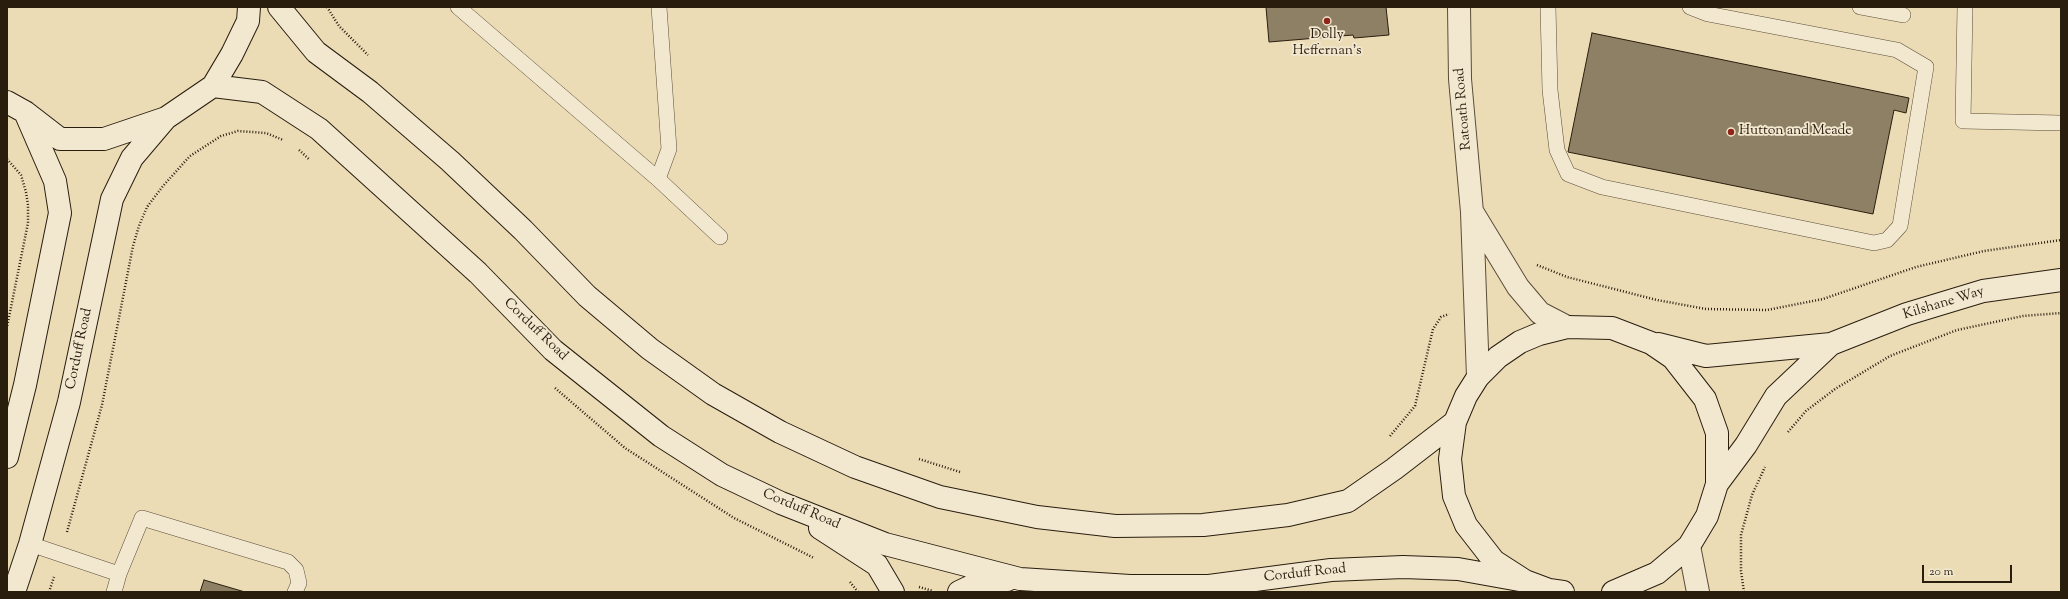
<!DOCTYPE html>
<style>
body{margin:0}
#map{position:relative;width:2068px;height:599px;overflow:hidden;background:#ebdcb6;font-family:"Sorts Mill Goudy",serif}
canvas{display:block}
.frame{position:absolute;inset:0;border:8px solid #291d0e;pointer-events:none}
.scale{position:absolute;left:1922px;top:565px;width:90px;height:18px;box-sizing:border-box;border:2px solid #291d0e;border-top:0;padding-left:5px;font-size:12px;line-height:14px;white-space:nowrap;color:#291d0e;-webkit-text-stroke:3px #f2e8d0;paint-order:stroke}
</style>
<div id="map">
<canvas width="2068" height="599"></canvas>
<div class="frame"></div>
<div class="scale">20 m</div>
</div>
<script>
const context = document.querySelector('canvas').getContext('2d');
context.lineJoin = 'round';
function fill(path, color) { context.fillStyle = color; context.fill(path, 'evenodd'); }
const toPath = rows => new Path2D(rows.map(r => 'M' + r).join(''));
function trace(path, color, width, dash) { context.strokeStyle = color; context.lineWidth = width; context.lineCap = dash ? 'butt' : 'round'; context.setLineDash(dash || []); context.stroke(path); }
function drawText(font, color, halo, rows, align = 'center') {
  context.font = font + ' "Sorts Mill Goudy",serif'; context.lineWidth = 3.5; context.setLineDash([]); context.textBaseline = 'middle'; context.strokeStyle = halo; context.fillStyle = color; for (const [text, x, y, turn = 0] of rows) {
    context.save(); context.translate(x, y); context.rotate((+turn || 0) * Math.PI / 180); context.textAlign = isNaN(turn) ? turn : align; if (halo) context.strokeText(text, 0, 0); context.fillText(text, 0, 0); context.restore();
  }
}
const building = toPath([
 [1266,7,1386,7,1389,35,1354,38,1353,35,1269,42,1266,7],
 [1592,33,1909,98,1906,113,1894,110,1873,214,1568,152,1592,33],
 [204,580,245,592,200,592,204,580]
]);
const path = toPath([
 [327,7,339,26,368,55],
 [299,150,310,160],
 [7,159,21,175,26,192,28,205,28,223,7,327],
 [1537,265,1567,277,1657,300,1706,309,1767,310,1823,299,1916,267,1984,251,2061,240],
 [555,388,625,448,734,518,814,558],
 [1788,432,1806,411,1835,389,1890,356,1957,330,2023,316,2061,313],
 [1390,436,1415,406,1433,329,1441,317,1449,314],
 [919,459,960,472],
 [67,532,102,405,133,246,139,226,147,207,163,186,190,156,221,136,238,131,266,133,283,140],
 [850,582,858,592],
 [919,587,933,591],
 [49,592,54,577],
 [1744,592,1741,571,1741,535,1752,495,1765,467]
]);
const lane = toPath([
 [458,7,658,179,720,237],
 [1548,7,1550,90,1557,150,1568,174,1602,187,1874,243,1887,240,1900,226,1926,67,1897,50,1708,14,1690,7],
 [1860,7,1903,15],
 [1965,7,1963,121,2061,123],
 [658,179,669,149,659,7],
 [30,544,119,574,114,592],
 [119,574,142,518,288,562,296,570,299,583,295,592]
]);
const street = toPath([
 [1459,7,1460,79,1472,212,1478,377],
 [1473,213,1518,287,1540,313,1567,327],
 [1689,546,1698,592]
]);
const secondary = toPath([
 [279,7,316,52,370,92,450,161,523,230,587,296,650,349,713,394,780,432,855,467,940,497,1037,517,1115,526,1203,525,1288,515,1348,501,1394,469,1455,422],
 [213,86,262,92,319,129,478,273,553,350,661,436,722,475,781,503,885,544,1020,579,1130,586,1209,586,1331,570,1403,567,1458,569,1525,581],
 [7,102,25,112,60,139,104,139,166,118,213,86,232,54,248,21,249,7],
 [1658,344,1706,356,1831,344,1907,314,1983,291,2061,280],
 [7,457,25,385,60,213,55,181,25,112],
 [1717,484,1746,445,1776,396,1831,344],
 [820,528,877,565,893,592],
 [14,592,30,544,69,402,112,199,132,158,166,118],
 [959,592,980,582,1007,580],
 [1563,592,1549,590,1525,581,1494,561,1466,525,1454,496,1450,459,1455,422,1466,396,1478,377,1498,357,1520,342,1539,334,1567,327,1612,328,1651,343,1673,358,1705,399,1717,433,1717,484,1707,516,1689,546,1657,573,1613,592]
]);
const markers = [
 [1327,21,4,"#8f2418"],
 [1731,132,4,"#8f2418"]
];
const poiNames = [
 ["Dolly",1327,36],
 ["Heffernan's",1327,52],
 ["Hutton and Meade",1739,132,"left"]
];
const streetNames = [
 ["Ratoath Road",1464,109,-95],
 ["Kilshane Way",1944,304,-17],
 ["Corduff Road",535,330,44],
 ["Corduff Road",80,349,-78],
 ["Corduff Road",801,510,23],
 ["Corduff Road",1305,574,-6]
];
fill(building, '#8e8065');
trace(building, '#291d0e', 1);
trace(lane, '#5a4d38', 16);
trace(street, '#5a4d38', 24);
trace(secondary, '#291d0e', 24);
trace(path, '#291d0e', 2.5, [1, 2]);
trace(lane, '#f2e8d0', 15);
trace(street, '#f2e8d0', 22);
trace(secondary, '#f2e8d0', 22);
for (const [x, y, r, color] of markers) { const dot = new Path2D(); dot.arc(x, y, r, 0, 2 * Math.PI); context.fillStyle = color; context.fill(dot); trace(dot, '#f2e8d0', 1.5); }
drawText('14px', '#291d0e', '#f2e8d0', poiNames);
drawText('14px', '#291d0e', '#f2e8d0', streetNames);
</script>
